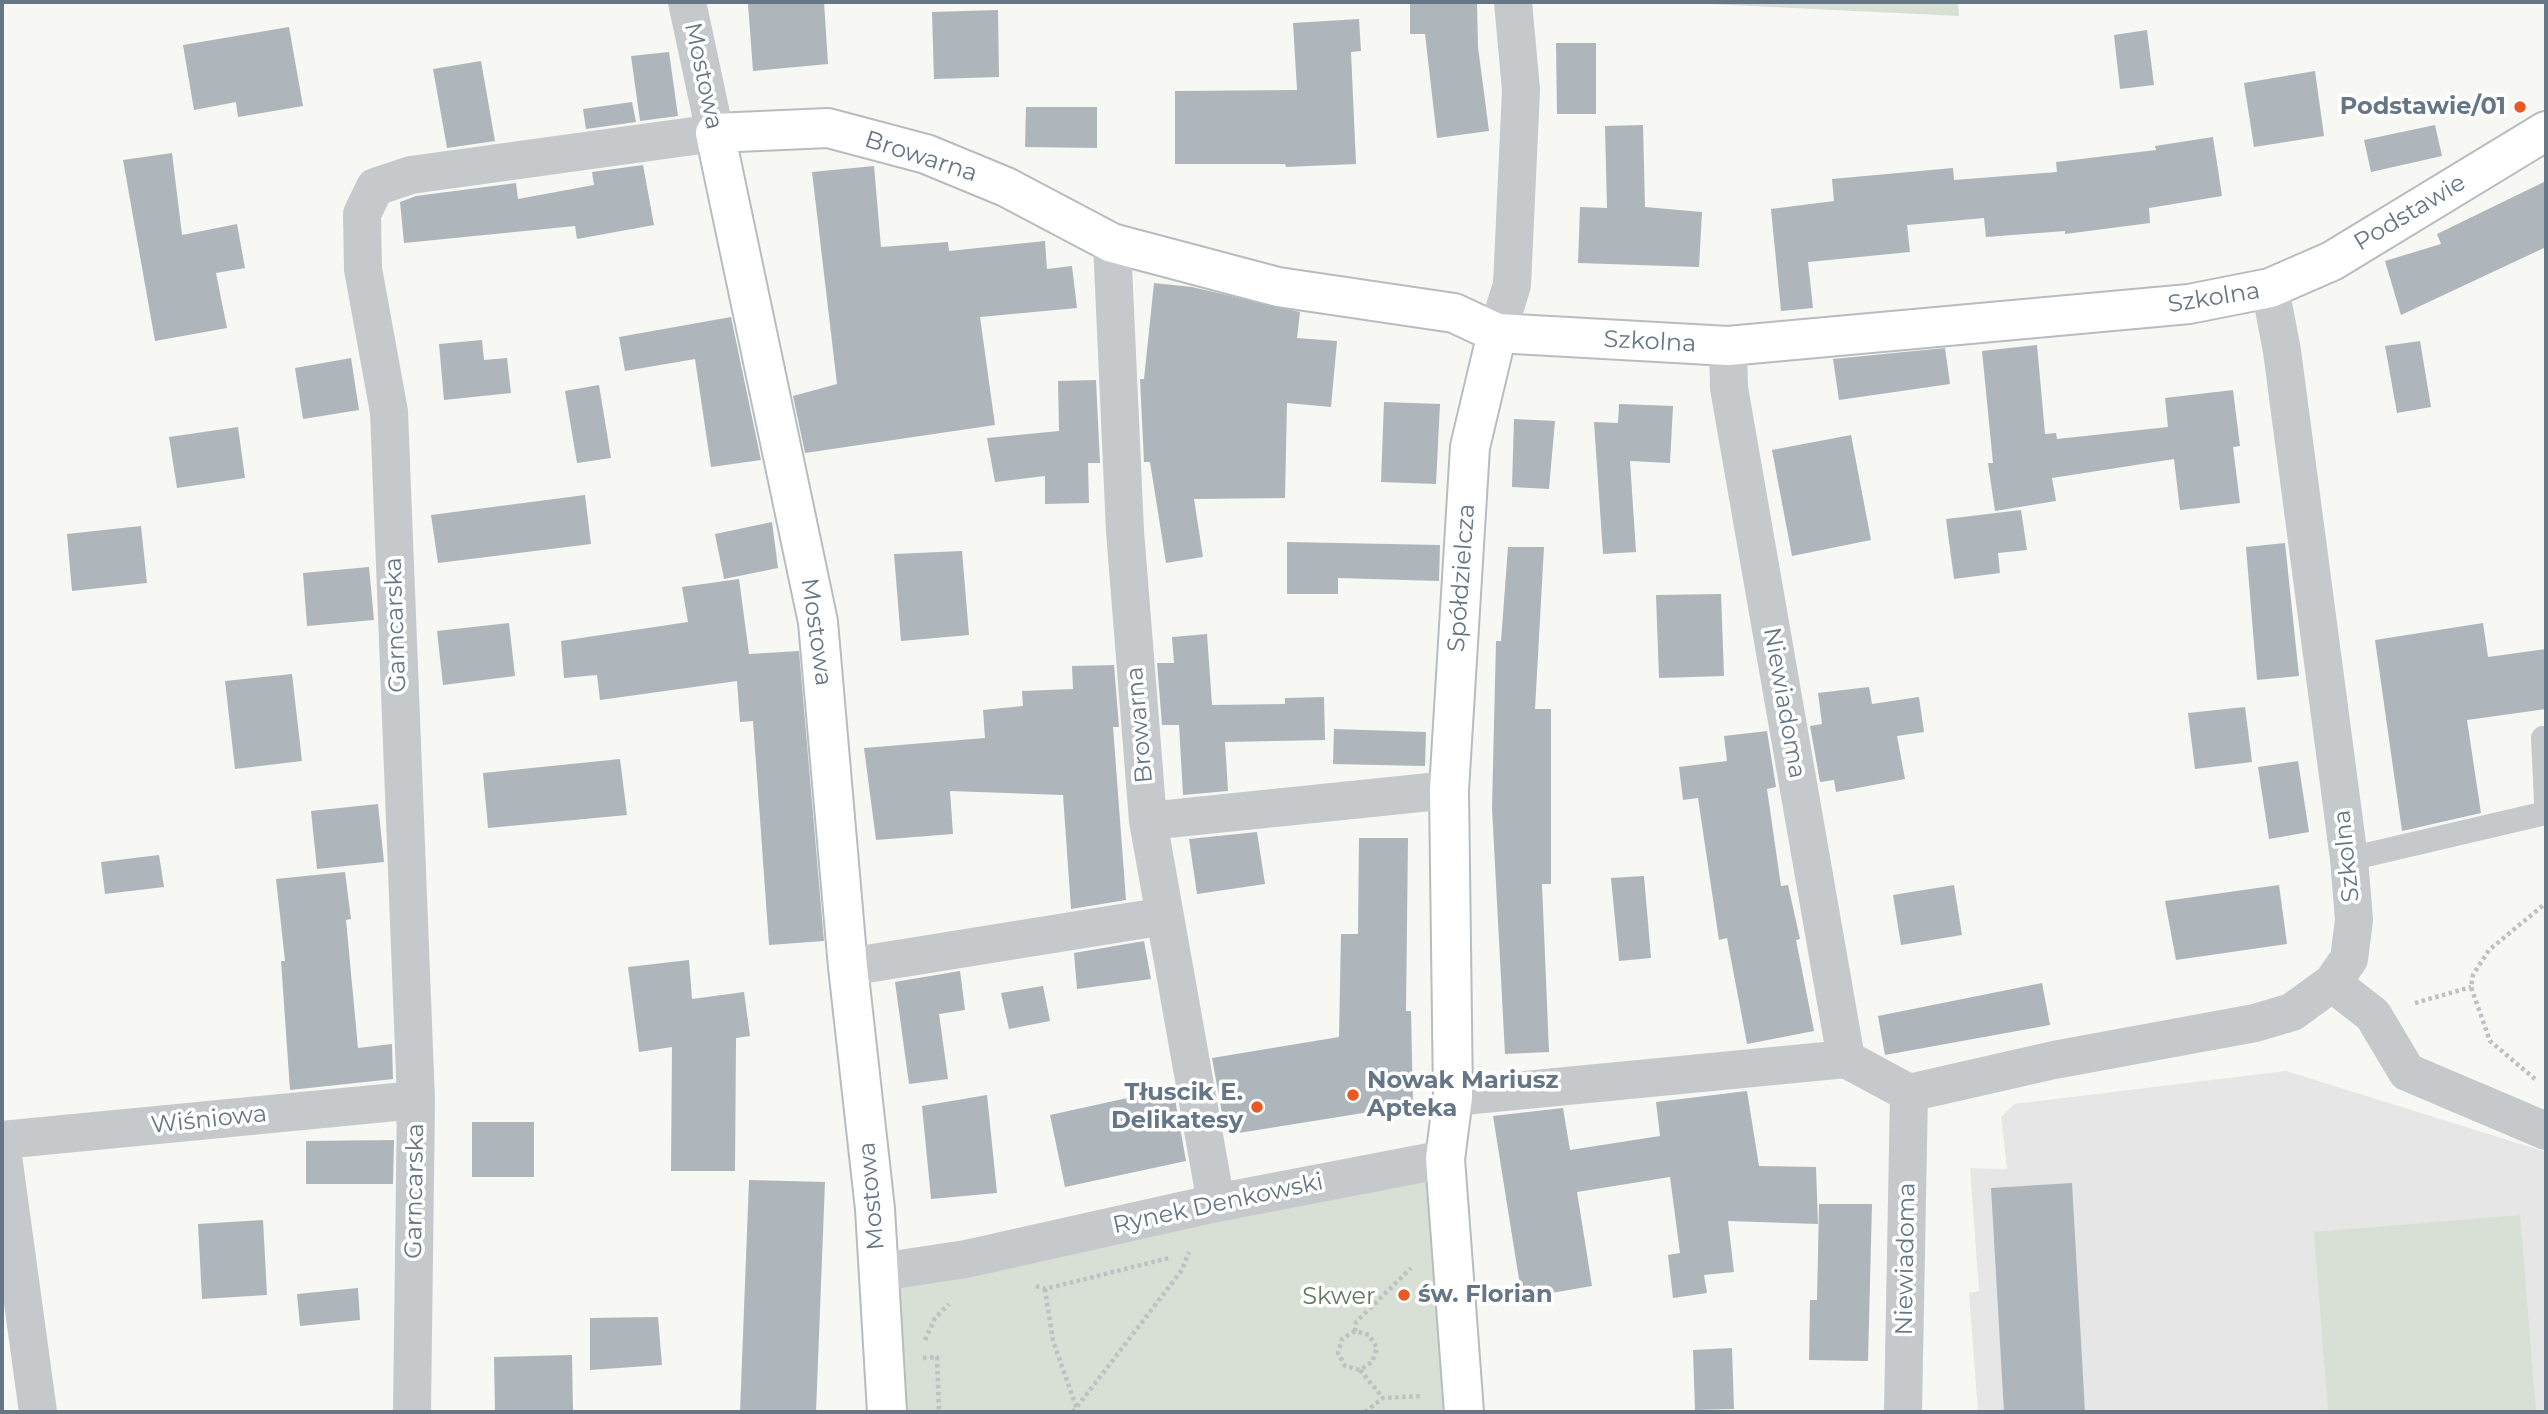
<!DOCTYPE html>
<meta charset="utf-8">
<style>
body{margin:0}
#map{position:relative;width:2548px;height:1414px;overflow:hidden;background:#f7f7f4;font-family:Montserrat,sans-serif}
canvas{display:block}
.frame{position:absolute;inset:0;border:4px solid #657686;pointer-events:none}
</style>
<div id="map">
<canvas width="2548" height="1414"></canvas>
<div class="frame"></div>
</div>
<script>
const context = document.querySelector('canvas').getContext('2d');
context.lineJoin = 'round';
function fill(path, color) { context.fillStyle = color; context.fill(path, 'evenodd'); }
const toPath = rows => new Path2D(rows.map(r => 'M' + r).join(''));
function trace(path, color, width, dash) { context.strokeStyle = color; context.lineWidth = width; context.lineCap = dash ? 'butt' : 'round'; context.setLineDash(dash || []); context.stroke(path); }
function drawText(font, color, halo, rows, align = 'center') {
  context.font = font + ' Montserrat,sans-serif'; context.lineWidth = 7; context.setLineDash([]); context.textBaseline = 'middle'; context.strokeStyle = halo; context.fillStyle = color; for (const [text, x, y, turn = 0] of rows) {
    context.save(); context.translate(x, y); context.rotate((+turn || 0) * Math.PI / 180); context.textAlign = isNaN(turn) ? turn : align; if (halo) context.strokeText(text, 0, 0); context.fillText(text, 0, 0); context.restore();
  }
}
const built = toPath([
 [2286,1071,2546,1152,2546,1412,1978,1412,1969,1293,1979,1291,1970,1168,2007,1169,2001,1117,2014,1104]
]);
const green = toPath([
 [1710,2,1958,2,1959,16,1710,4],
 [1445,1159,1464,1412,887,1412,880,1272],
 [2520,1215,2536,1412,2328,1412,2314,1232]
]);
const building = toPath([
 [770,2,824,2,828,64,753,71,748,4],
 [1410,2,1477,2,1478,47,1489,131,1437,138,1425,34,1410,34],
 [998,10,999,77,934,79,932,12],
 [1359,19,1361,51,1351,52,1356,164,1286,167,1285,164,1175,164,1175,91,1297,90,1293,23],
 [289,27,303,106,238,117,236,102,194,110,183,45],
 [2147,30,2154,85,2120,89,2114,35],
 [1556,43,1596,43,1596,114,1557,114],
 [669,52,678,116,640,121,631,56],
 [481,61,495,141,447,148,433,69],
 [2315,71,2324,136,2254,147,2244,83],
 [632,102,636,122,586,129,583,109],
 [1026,107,1097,107,1097,148,1025,147],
 [1643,125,1645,207,1702,212,1699,267,1578,263,1580,207,1607,208,1605,126],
 [2435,125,2442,156,2371,172,2364,140],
 [2213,137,2222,196,2149,208,2150,223,2065,234,2065,231,1986,237,1984,218,1907,225,1910,252,1808,262,1813,308,1781,311,1771,209,1834,201,1832,179,1953,168,1954,180,2057,172,2056,162,2156,150,2155,146],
 [172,153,182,235,237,224,245,268,216,273,227,328,155,341,123,160],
 [643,165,654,225,577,239,575,226,404,243,400,202,416,196,516,183,518,199,594,185,592,172],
 [874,166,881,247,948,242,949,251,1045,241,1047,269,1072,266,1077,308,980,317,995,425,805,453,793,396,837,384,812,172],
 [2546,181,2546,247,2401,315,2385,261,2441,244,2437,234],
 [1154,283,1192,287,1300,312,1297,338,1337,341,1331,407,1287,403,1285,498,1194,499,1203,557,1166,563,1150,462,1144,462,1140,379,1144,379],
 [731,317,761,460,711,467,695,359,625,371,619,337],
 [482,340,484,360,507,358,511,393,444,400,439,344],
 [2420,341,2431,407,2397,413,2385,346],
 [2037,345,2045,434,2056,433,2057,439,2168,427,2165,398,2233,390,2240,446,2233,447,2240,503,2180,510,2174,459,2052,478,2056,501,1995,511,1988,463,1993,463,1982,351],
 [1945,348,1950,384,1839,400,1833,359],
 [351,358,359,410,303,419,295,368],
 [1096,380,1100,463,1088,463,1089,503,1045,504,1045,476,995,482,987,438,1059,431,1058,381],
 [599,385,611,458,577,463,565,391],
 [1384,402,1440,404,1436,484,1381,482],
 [1619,404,1673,406,1670,463,1630,461,1636,552,1603,554,1594,422,1618,423],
 [1514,419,1555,421,1549,489,1512,487],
 [238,427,245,478,177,488,169,437],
 [1851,435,1871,540,1792,556,1772,450],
 [585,495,591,544,438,563,431,515],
 [2021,510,2027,550,1998,553,2000,573,1954,579,1946,519],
 [772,522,778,568,724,579,715,534],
 [141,526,147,583,72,591,67,534],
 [1287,542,1440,545,1439,581,1338,578,1338,594,1287,594],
 [2285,543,2299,676,2257,680,2246,547],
 [1508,547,1544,547,1535,709,1551,709,1551,884,1542,884,1549,1052,1505,1054,1492,808,1496,641,1501,641],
 [962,551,969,635,901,641,894,554],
 [369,567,374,620,307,626,303,573],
 [739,579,749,654,799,651,824,941,769,945,753,721,740,722,737,681,600,700,597,675,564,678,561,641,688,622,682,587],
 [1721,594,1724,676,1659,678,1656,595],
 [509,623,515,676,443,685,437,631],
 [2483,623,2488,657,2546,649,2546,709,2467,720,2481,813,2402,831,2375,640],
 [1207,634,1212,705,1285,704,1285,698,1324,697,1325,740,1225,742,1228,791,1183,795,1179,725,1162,725,1157,663,1174,663,1172,637],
 [1114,665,1119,727,1113,727,1126,900,1071,909,1063,795,950,791,953,834,876,840,864,748,985,738,983,710,1023,706,1022,691,1073,689,1072,666],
 [292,674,302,761,235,769,225,681],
 [1869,687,1872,704,1919,697,1924,732,1897,736,1905,779,1836,792,1834,780,1820,782,1810,726,1822,724,1818,693],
 [2245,707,2252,762,2195,769,2188,713],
 [1334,729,1426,732,1425,766,1333,764],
 [1767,731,1776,787,1767,789,1781,886,1788,885,1800,939,1796,940,1814,1031,1747,1044,1727,938,1719,940,1698,798,1683,800,1679,767,1727,761,1724,736],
 [620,759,627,815,488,828,483,773],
 [2298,761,2309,832,2269,839,2258,767],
 [378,804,384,862,317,869,311,811],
 [1257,832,1265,884,1197,894,1189,839],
 [1359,838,1408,838,1406,1011,1411,1011,1413,1105,1226,1135,1212,1058,1339,1037,1341,934,1358,934],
 [159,855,164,887,105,894,101,862],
 [345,872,351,919,346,920,358,1048,392,1044,393,1079,290,1090,281,961,285,961,276,879],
 [1644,876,1651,958,1619,961,1611,878],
 [1954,885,1962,935,1901,945,1893,895],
 [2279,885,2287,944,2176,960,2165,901],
 [1144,941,1151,979,1077,989,1074,953],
 [689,960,692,999,744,992,750,1036,736,1038,735,1171,671,1171,672,1047,639,1052,628,967],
 [960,971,965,1010,939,1014,948,1079,909,1084,895,982],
 [2042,983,2050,1025,1885,1055,1878,1016],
 [1043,986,1050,1021,1009,1029,1001,993],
 [1173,1088,1186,1161,1065,1187,1050,1115],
 [1747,1091,1759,1166,1816,1167,1818,1224,1728,1221,1734,1272,1704,1275,1707,1293,1673,1298,1668,1255,1680,1253,1670,1177,1577,1192,1592,1286,1522,1298,1493,1116,1563,1108,1570,1150,1660,1136,1656,1102],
 [987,1095,997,1193,931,1199,922,1106],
 [472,1122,534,1122,534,1177,472,1177],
 [394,1140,393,1184,306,1184,306,1141],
 [749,1180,825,1182,816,1412,740,1412],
 [2072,1183,2085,1412,2004,1412,1991,1188],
 [1819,1204,1872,1204,1868,1361,1809,1360,1810,1300,1817,1300],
 [263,1220,267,1295,202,1299,198,1224],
 [358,1288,360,1320,300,1326,297,1294],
 [658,1317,662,1365,590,1370,590,1318],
 [1732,1348,1734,1409,1695,1410,1693,1350],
 [572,1355,573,1412,495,1412,494,1357]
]);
const path = toPath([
 [2415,1003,2471,987],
 [2535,1079,2490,1041,2471,987,2473,975,2489,950,2546,903],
 [1036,1286,1045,1289,1169,1258],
 [1045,1289,1053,1341,1078,1412],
 [1355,1331,1342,1339,1338,1353,1345,1366,1360,1370,1372,1362,1377,1348,1369,1335,1355,1331,1356,1322,1411,1268],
 [925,1340,935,1318,949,1304],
 [923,1358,937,1357,939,1412],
 [1360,1370,1383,1398],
 [1073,1412,1182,1270,1189,1252],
 [1365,1412,1383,1398,1422,1396]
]);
const lane = toPath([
 [2543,738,2546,801],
 [2349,859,2546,813]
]);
const street = toPath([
 [1112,243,1125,531,1148,821,1216,1203],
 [1497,333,1512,285,1521,90,1513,2],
 [1728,346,1729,388,1846,1059,1909,1093],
 [1148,821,1449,790],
 [848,967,1165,916],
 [2332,983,2373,1015,2407,1072,2546,1131],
 [1909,1093,2054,1060,2255,1023,2292,1012,2332,983,2349,959,2354,920,2349,859,2282,351,2270,288],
 [1453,1097,1846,1059],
 [2,1140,416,1100],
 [2,1149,38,1412],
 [880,1272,966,1259,1216,1203,1445,1159],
 [412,1412,416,1100,389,412,363,269,362,214,375,187,411,175,715,133,687,2],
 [1903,1412,1909,1093]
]);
const secondary = toPath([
 [887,1412,875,1209,848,967,818,622,715,133,828,128,926,154,1006,187,1112,243,1278,287,1454,313,1497,333,1728,346,2189,304,2270,288,2332,261,2546,131],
 [1464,1412,1445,1159,1453,1097,1449,790,1470,447,1497,333]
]);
const markers = [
 [2520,107,7,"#ea5921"],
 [1353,1095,7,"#ea5921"],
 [1257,1107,7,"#ea5921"],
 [1404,1295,7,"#ea5921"]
];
const streetNames = [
 ["Mostowa",703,76,78],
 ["Browarna",921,157,18],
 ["Podstawie",2410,213,-31],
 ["Szkolna",2214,298,-9],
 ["Szkolna",1650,342,3],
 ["Spółdzielcza",1462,578,-86],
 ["Garncarska",396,625,-92],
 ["Mostowa",816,632,82],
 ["Niewiadoma",1784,703,80],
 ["Browarna",1140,725,-95],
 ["Szkolna",2347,856,-96],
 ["Wiśniowa",209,1120,-6],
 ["Garncarska",415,1191,-89],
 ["Mostowa",872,1196,-95],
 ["Rynek Denkowski",1218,1204,-12],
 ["Niewiadoma",1906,1259,-89]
];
const poiNames = [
 ["Podstawie/01",2506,107],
 ["Nowak Mariusz",1367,1081,"left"],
 ["Apteka",1367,1109,"left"],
 ["Tłuscik E.",1243,1093],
 ["Delikatesy",1243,1121],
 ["św. Florian",1418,1295,"left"]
];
const parkNames = [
 ["Skwer",1339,1297]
];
fill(built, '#e5e6e5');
fill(green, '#d8dfd5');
fill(building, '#aeb5bb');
trace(secondary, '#b7bcc1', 42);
trace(path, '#bec1c3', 4.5, [3.5, 3.5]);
trace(lane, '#c5c9cc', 24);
trace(street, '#c5c9cc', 38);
trace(secondary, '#fff', 38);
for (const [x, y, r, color] of markers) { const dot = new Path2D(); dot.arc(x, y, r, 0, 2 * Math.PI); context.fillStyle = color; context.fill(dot); trace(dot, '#fff', 2.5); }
drawText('24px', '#657686', '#fff', streetNames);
drawText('bold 24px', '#657686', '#fff', poiNames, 'right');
drawText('24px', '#647860', '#fff', parkNames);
</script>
